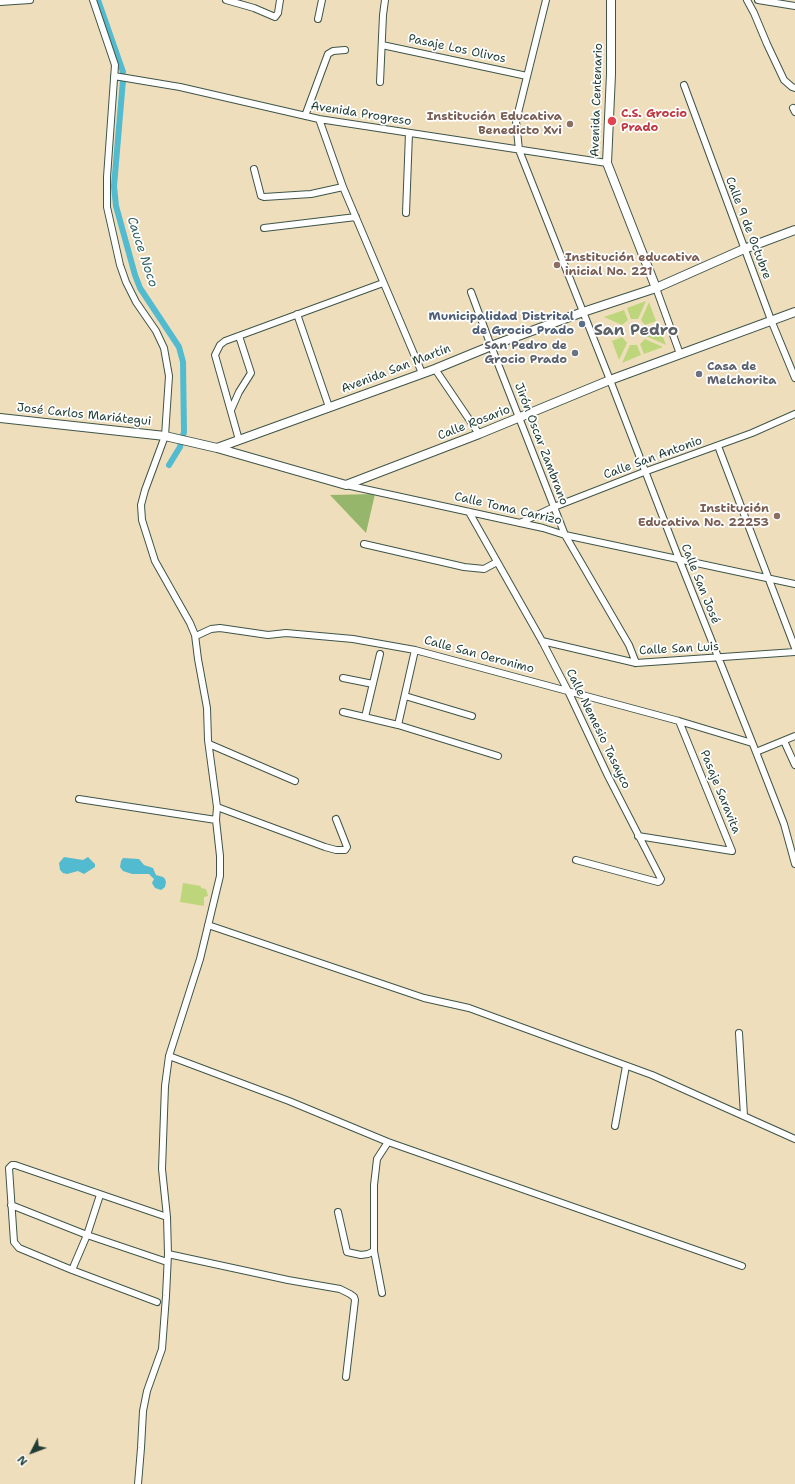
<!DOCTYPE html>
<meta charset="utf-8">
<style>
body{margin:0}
#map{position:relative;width:795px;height:1484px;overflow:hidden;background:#efdebc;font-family:"Shantell Sans",sans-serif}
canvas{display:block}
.north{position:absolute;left:12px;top:1432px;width:40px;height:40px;-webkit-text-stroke:3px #fff;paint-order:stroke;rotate:228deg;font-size:11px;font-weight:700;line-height:16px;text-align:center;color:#1f3d34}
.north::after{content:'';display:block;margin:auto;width:14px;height:18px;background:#1f3d34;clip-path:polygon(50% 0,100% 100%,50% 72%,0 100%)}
</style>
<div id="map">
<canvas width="795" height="1484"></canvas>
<div class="north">N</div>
</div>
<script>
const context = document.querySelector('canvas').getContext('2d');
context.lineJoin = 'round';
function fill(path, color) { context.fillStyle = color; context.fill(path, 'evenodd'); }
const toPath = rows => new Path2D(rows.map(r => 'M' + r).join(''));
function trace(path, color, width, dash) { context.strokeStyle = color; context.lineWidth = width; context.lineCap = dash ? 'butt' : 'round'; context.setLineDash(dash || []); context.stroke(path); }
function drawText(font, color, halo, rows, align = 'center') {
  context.font = font + ' "Shantell Sans",sans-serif'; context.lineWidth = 3.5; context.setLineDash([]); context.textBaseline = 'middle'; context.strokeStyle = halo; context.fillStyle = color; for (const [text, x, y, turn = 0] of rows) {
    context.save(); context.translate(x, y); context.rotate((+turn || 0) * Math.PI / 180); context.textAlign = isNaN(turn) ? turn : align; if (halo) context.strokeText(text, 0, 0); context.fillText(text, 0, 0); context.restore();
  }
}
const green = toPath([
 [646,301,638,319,631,319,627,308],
 [649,302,656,321,645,325,641,320],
 [624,310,628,320,622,325,604,317],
 [658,324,666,345,646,336,647,328],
 [622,337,627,343,619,360,612,341],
 [645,339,663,347,644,354,640,344],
 [630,345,637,345,641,355,622,363],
 [183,883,201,886,201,888,206,889,208,896,204,897,204,906,180,902]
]);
const forest = toPath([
 [375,494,366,533,330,495]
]);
const water = toPath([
 [64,857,83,860,88,857,95,864,95,867,84,874,78,871,67,874,63,873,60,870,59,863],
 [123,858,139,859,144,865,153,868,156,875,163,877,165,879,166,882,165,887,161,890,155,888,152,883,154,879,149,874,132,874,123,871,120,867,121,861]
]);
const canal = toPath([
 [98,0,123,72],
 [123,80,114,186,116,206,135,275,140,288,179,347,183,362,184,432,180,447,169,465]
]);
const minor = toPath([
 [93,0,115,65,107,177,107,207,120,265,126,282,136,302,156,331,164,348,169,376,165,436,145,490,141,505,142,520,155,561,190,623,195,635,198,659,207,708,208,740,217,807,216,820,220,856,220,876,200,959,169,1056,165,1086,162,1169,167,1217,168,1254,166,1296,162,1349,147,1391,143,1411,141,1448,138,1484],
 [226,0,254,8,275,17,278,13,280,0],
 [546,0,516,121,519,150,610,380,679,559,756,752,784,824,795,864],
 [747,0,754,13,767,44,784,80,792,87,795,88],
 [758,0,795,6],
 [0,2,30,0],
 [318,19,322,0],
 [382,45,527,76],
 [114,76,180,87,319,119,607,163],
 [380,82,383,15,385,0],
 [684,85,771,320,795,378],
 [793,108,795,112],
 [305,116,328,54,333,51,345,50],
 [319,119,343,187,422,373],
 [254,169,260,192,261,196,264,197,311,194,343,187],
 [406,213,409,133],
 [264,228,356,217],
 [656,288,680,354],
 [471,292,491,346,565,535,629,645,636,663],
 [297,314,329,407],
 [435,369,479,434],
 [231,410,239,392,251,373,239,336],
 [239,440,215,355,220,345,225,341,383,283],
 [718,446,795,648],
 [346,485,543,528,565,535,795,584],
 [469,512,542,641,568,691,608,776,661,879,660,881,658,882,576,860],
 [520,523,554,507,644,472,752,433,795,414],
 [364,544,464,567,484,569,497,562],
 [196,636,211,629,220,628,268,635,286,633,353,639,415,650,679,721,752,743],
 [542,641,636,663,795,652],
 [343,678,373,684],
 [405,696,472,716],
 [343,712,398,725,498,756],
 [365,717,380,654],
 [398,725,415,650],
 [784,741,795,765],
 [209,744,295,781],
 [756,752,795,736],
 [79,799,216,820],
 [217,807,325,847,336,850,345,850,347,847,336,819],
 [638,836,732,851,679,721],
 [208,925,424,998,469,1008,652,1075,795,1139],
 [739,1033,744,1116],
 [169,1056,289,1101,388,1142,742,1266],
 [615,1126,626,1066],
 [11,1205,87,1235,167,1262],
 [338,1212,347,1252,361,1255,368,1254,374,1251,374,1185,377,1159,388,1142],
 [374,1251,382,1293],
 [168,1254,288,1280,340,1289,350,1294,354,1297,355,1300,346,1377],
 [72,1270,87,1235,100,1195],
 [157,1302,72,1270,19,1248,14,1242,9,1168,12,1165,15,1165,167,1217]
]);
const major = toPath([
 [611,0,611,74,607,163,656,288],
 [0,418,165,436,217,448,346,485,479,434,610,380,795,312],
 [217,448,435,369,491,346,583,312,656,288,744,249,795,230]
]);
const markers = [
 [612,121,5,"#e0444e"],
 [570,124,4,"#8d6e63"],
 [557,265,4,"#8d6e63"],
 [582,324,4,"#5c6f8a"],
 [575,353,4,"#6b7280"],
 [699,374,4,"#6b7280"],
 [777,516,4,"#8d6e63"]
];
const streetNames = [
 ["Pasaje Los Olivos",457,49,12],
 ["Avenida Centenario",597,100,-88],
 ["Avenida Progreso",361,114,9],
 ["Calle 9 de Octubre",748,228,69],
 ["Avenida San Martín",396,369,-21],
 ["José Carlos Mariátegui",84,415,6],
 ["Calle Rosario",474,423,-21],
 ["Jirón Oscar Zambrano",541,444,69],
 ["Calle San Antonio",653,458,-20],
 ["Calle Toma Carrizo",508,509,13],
 ["Calle San José",700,584,68],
 ["Calle San Luis",679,649,-3],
 ["Calle San Oeronimo",479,655,15],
 ["Calle Nemesio Tasayco",598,729,64],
 ["Pasaje Saravita",720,792,68]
];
const healthNames = [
 ["C.S. Grocio",621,114],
 ["Prado",621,128]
];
const educationNames = [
 ["Institución Educativa",562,117],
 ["Benedicto Xvi",562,131],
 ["Institución educativa",565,258,"left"],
 ["inicial No. 221",565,272,"left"],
 ["Institución",769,509],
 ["Educativa No. 22253",769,523]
];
const serviceNames = [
 ["Municipalidad Distrital",574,317],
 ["de Grocio Prado",574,331]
];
const worshipNames = [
 ["San Pedro de",567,346],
 ["Grocio Prado",567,360],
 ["Casa de",707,367,"left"],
 ["Melchorita",707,381,"left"]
];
const waterNames = [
 ["Cauce Noco",142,252,72]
];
const districtNames = [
 ["San Pedro",636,331]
];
fill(green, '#bdd67b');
fill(forest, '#96b76b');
fill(water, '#52bbcf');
trace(canal, '#52bbcf', 6);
trace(minor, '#3e5548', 8);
trace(major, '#3e5548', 10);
trace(minor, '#fff', 6);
trace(major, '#fff', 8);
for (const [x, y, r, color] of markers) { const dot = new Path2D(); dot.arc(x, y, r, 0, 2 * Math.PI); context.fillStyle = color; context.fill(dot); trace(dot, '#fff', 1.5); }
drawText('12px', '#1f3d34', '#fff', streetNames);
drawText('bold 12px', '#be3a42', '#fff', healthNames, 'left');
drawText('bold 12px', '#785e54', '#fff', educationNames, 'right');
drawText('bold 12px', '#4e5e75', '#fff', serviceNames, 'right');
drawText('bold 12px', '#5b616d', '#fff', worshipNames, 'right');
drawText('italic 13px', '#2e6362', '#fff', waterNames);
drawText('bold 16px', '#5d6267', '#fff', districtNames);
</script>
